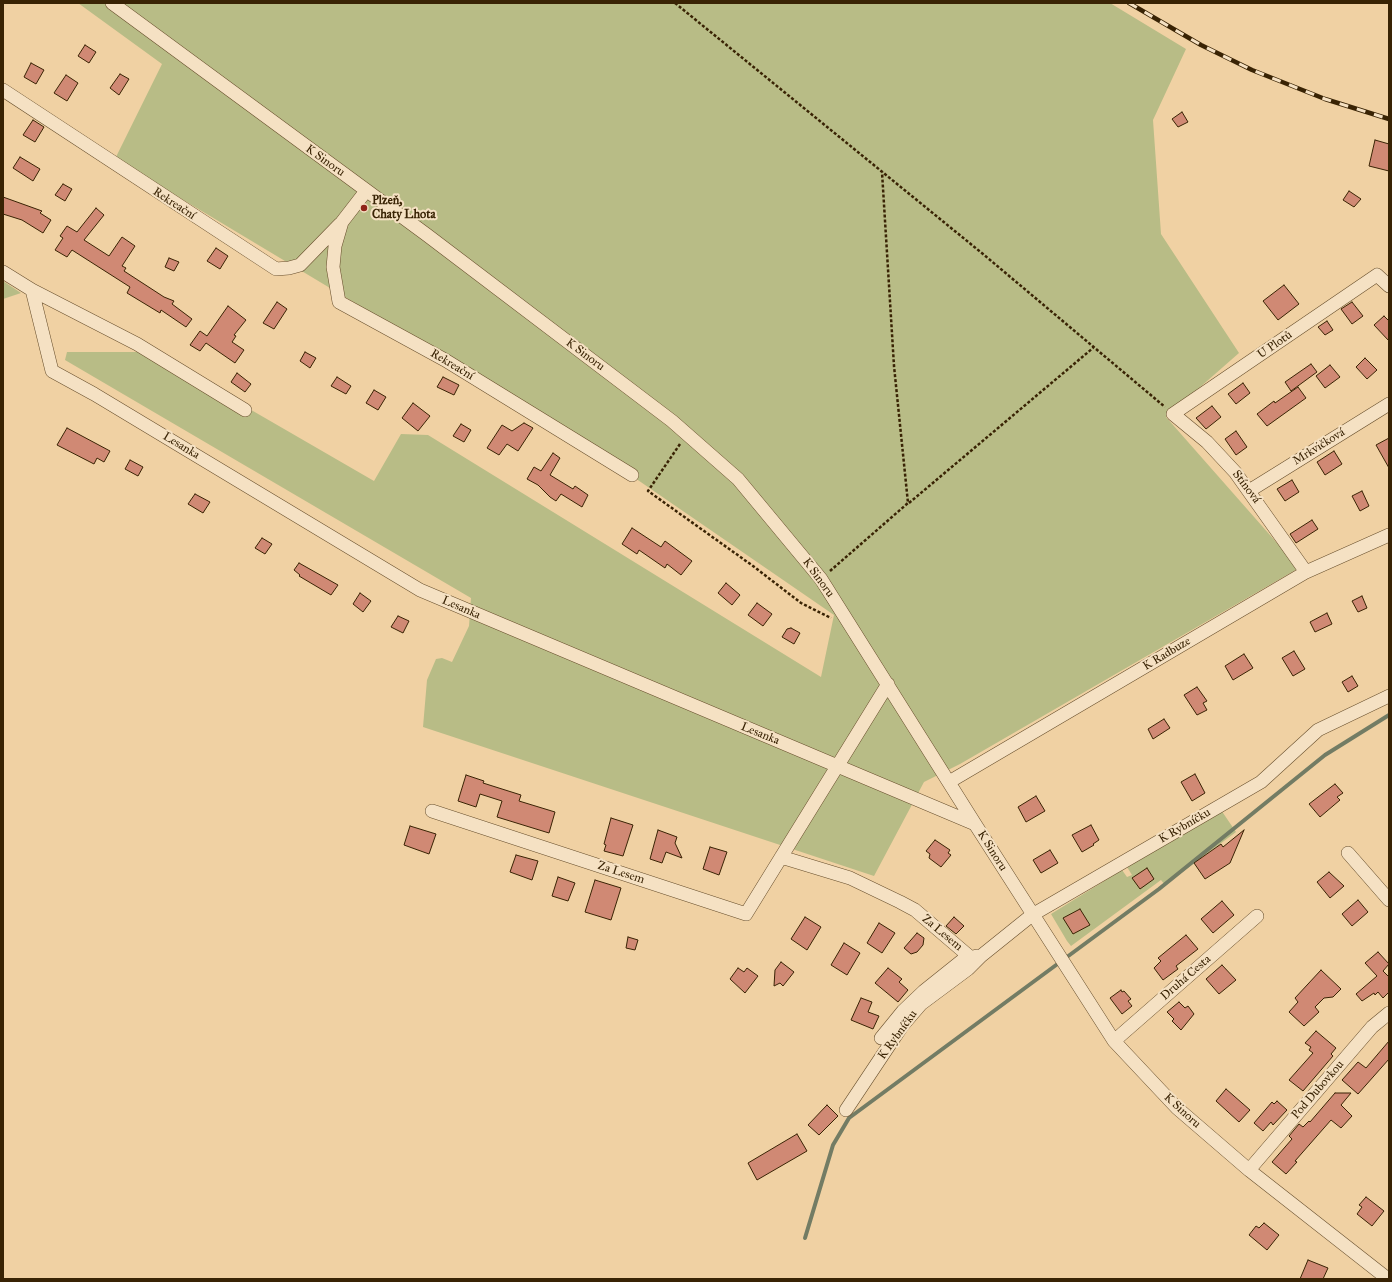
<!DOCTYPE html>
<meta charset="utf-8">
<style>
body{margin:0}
#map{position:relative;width:1392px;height:1282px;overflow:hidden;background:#f0d1a3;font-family:"IM FELL Great Primer",serif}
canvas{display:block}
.frame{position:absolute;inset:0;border:4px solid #392304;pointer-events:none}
</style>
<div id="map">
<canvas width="1392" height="1282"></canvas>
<div class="frame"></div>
</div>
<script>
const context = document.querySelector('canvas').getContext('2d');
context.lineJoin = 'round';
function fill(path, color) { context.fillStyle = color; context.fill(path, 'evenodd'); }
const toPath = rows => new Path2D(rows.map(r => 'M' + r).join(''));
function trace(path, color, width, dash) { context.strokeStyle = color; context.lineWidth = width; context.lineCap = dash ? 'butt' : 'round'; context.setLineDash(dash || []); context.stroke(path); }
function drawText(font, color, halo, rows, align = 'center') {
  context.font = font + ' "IM FELL Great Primer",serif'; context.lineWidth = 4; context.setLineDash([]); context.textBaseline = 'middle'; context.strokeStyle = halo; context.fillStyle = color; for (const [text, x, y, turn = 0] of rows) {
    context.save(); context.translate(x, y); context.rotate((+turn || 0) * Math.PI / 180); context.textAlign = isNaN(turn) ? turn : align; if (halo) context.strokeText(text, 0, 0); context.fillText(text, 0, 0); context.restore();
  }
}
const green = toPath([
 [78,3,1110,3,1186,49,1153,120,1161,234,1239,353,1166,417,1299,568,960,764,924,782,874,876,423,727,427,680,436,659,442,658,452,662,469,626,471,598,65,360,67,352,151,352,374,481,401,434,428,435,821,677,834,615,555,423,115,159,162,64],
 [3,281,21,293,3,299],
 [1221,810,1236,832,1165,885,1161,880,1071,946,1067,941,1051,914,1122,870,1127,877,1132,875,1127,867]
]);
const stream = toPath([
 [805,1238,833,1145,849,1118,1159,889,1325,755,1389,715]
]);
const building = toPath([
 [85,45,96,52,89,63,78,56,85,45],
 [31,63,44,70,36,84,24,77,31,63],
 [120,74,129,79,119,95,110,88,120,74],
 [66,75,78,83,67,101,54,93,66,75],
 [1182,112,1188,122,1178,127,1172,119,1182,112],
 [33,120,44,127,35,142,23,135,33,120],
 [1375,140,1389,144,1389,171,1369,166,1375,140],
 [20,157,40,169,33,181,13,168,20,157],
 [63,184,72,189,65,201,55,195,63,184],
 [1349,191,1361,199,1354,207,1343,200,1349,191],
 [3,197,42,211,40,213,51,220,43,233,22,220,3,214,3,197],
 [96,208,104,215,84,240,109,256,122,237,135,246,122,266,126,268,124,271,164,297,174,301,172,304,192,319,186,327,161,310,160,313,127,293,130,287,72,250,67,257,55,250,63,238,60,236,67,226,77,232,96,208],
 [216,248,228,256,220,269,207,261,216,248],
 [169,258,179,262,174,271,165,267,169,258],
 [1284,285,1299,304,1278,320,1263,301,1284,285],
 [277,302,287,309,274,329,263,323,277,302],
 [1352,302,1363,316,1352,324,1341,309,1352,302],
 [228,306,246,320,234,335,236,336,232,342,244,350,235,363,206,343,200,351,190,345,200,331,207,336,228,306],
 [1384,316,1389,321,1389,341,1374,325,1384,316],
 [1327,321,1333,330,1325,335,1318,327,1327,321],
 [305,352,316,358,310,368,300,361,305,352],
 [1365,358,1377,370,1367,379,1356,367,1365,358],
 [1311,364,1317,372,1291,391,1285,382,1311,364],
 [1330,365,1340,377,1325,388,1316,376,1330,365],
 [237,373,251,384,245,392,231,382,237,373],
 [337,377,351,386,346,394,331,386,337,377],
 [443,377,459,385,454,395,437,387,443,377],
 [1243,383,1250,393,1236,404,1228,394,1243,383],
 [1298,387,1306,398,1267,426,1257,414,1274,401,1275,403,1298,387],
 [374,390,386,397,378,410,366,403,374,390],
 [413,403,430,416,418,431,402,418,413,403],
 [1212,406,1221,417,1206,429,1196,418,1212,406],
 [524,423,533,428,518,451,507,444,499,455,487,448,502,425,512,431,524,423],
 [461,424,471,430,464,442,453,436,461,424],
 [67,428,110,451,104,462,97,458,94,464,57,445,67,428],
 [1236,431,1247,447,1236,455,1225,439,1236,431],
 [1389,438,1389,468,1376,445,1389,438],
 [1334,451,1342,464,1325,475,1317,462,1334,451],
 [553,453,560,458,550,475,573,489,575,486,588,495,582,507,561,494,556,501,550,497,538,485,527,479,534,467,541,471,553,453],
 [130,460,143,467,138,476,125,469,130,460],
 [1292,480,1299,492,1285,501,1277,489,1292,480],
 [1362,491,1369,506,1360,511,1352,496,1362,491],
 [195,494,210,502,203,513,188,504,195,494],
 [1312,520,1318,529,1296,543,1290,534,1312,520],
 [632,528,661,547,665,541,692,561,681,575,667,564,665,568,639,550,637,554,622,544,632,528],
 [262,538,272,544,265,554,255,548,262,538],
 [299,563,338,585,331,595,299,576,300,575,294,570,299,563],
 [726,583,740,595,732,605,718,593,726,583],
 [360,593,371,601,363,612,353,604,360,593],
 [1362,596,1367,608,1358,612,1352,601,1362,596],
 [757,603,772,614,763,626,748,615,757,603],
 [1327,613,1332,624,1315,632,1310,622,1327,613],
 [398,616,409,621,403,633,391,627,398,616],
 [791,628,800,633,794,644,782,637,787,629,791,628],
 [1294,651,1305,669,1293,676,1282,658,1294,651],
 [1244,654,1253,668,1233,680,1225,666,1244,654],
 [1352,676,1358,686,1348,692,1342,682,1352,676],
 [1197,687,1207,701,1203,703,1207,710,1197,715,1184,695,1197,687],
 [1164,719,1170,728,1153,739,1148,729,1164,719],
 [1195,774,1205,793,1192,801,1181,782,1195,774],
 [466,775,484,781,483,783,521,795,519,801,555,812,549,833,497,817,502,801,480,794,476,807,458,801,466,775],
 [1335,784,1343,793,1337,797,1340,800,1320,817,1309,804,1335,784],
 [1036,796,1045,811,1026,822,1018,807,1036,796],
 [611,818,633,825,623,856,604,851,606,845,604,844,611,818],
 [1091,825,1099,840,1093,844,1094,845,1082,852,1072,835,1091,825],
 [410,826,436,834,429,854,404,845,410,826],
 [658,830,677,837,675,843,682,858,666,852,662,863,650,859,658,830],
 [1244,830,1230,863,1205,879,1194,863,1221,844,1223,847,1244,830],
 [935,840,950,850,948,853,951,855,941,867,929,858,930,854,926,851,935,840],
 [710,847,727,852,719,875,703,869,710,847],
 [1050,850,1058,863,1041,873,1033,860,1050,850],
 [516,855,538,861,532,880,510,872,516,855],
 [1147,868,1154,879,1140,889,1132,878,1147,868],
 [1329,872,1344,886,1330,898,1317,882,1329,872],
 [558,877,575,883,568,901,552,896,558,877],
 [595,880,621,888,611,920,585,912,595,880],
 [1358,900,1368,912,1352,926,1342,914,1358,900],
 [1222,901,1234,915,1213,933,1201,919,1222,901],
 [1080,909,1090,925,1073,934,1063,918,1080,909],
 [805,917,821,927,807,950,791,939,805,917],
 [954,917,964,926,956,934,946,926,954,917],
 [879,923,895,933,882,953,867,943,879,923],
 [917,933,924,938,923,945,917,952,911,954,904,948,917,933],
 [1186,935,1198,949,1176,966,1178,969,1163,980,1154,968,1161,961,1158,958,1186,935],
 [628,937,638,940,635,950,626,948,628,937],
 [844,943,860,953,847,975,831,965,844,943],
 [1378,952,1389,964,1383,971,1389,977,1389,992,1383,998,1378,992,1375,995,1374,993,1362,1001,1356,994,1377,976,1365,963,1378,952],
 [781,962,794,972,783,986,780,983,774,986,775,970,781,962],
 [1222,965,1236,980,1219,994,1206,979,1222,965],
 [738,968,744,972,747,968,758,976,745,993,730,979,738,968],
 [888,968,902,979,899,982,908,990,898,1002,875,983,888,968],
 [1321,970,1341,989,1333,997,1324,998,1315,1007,1319,1012,1304,1026,1289,1012,1298,1002,1295,998,1321,970],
 [1121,990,1122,992,1124,991,1131,999,1128,1001,1132,1006,1122,1014,1110,998,1121,990],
 [861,998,872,1002,868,1012,879,1016,873,1029,851,1020,861,998],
 [1179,1002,1185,1008,1188,1006,1194,1014,1181,1030,1172,1021,1174,1019,1167,1012,1179,1002],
 [1316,1031,1336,1048,1331,1054,1333,1056,1303,1091,1289,1080,1313,1053,1309,1050,1311,1047,1305,1043,1316,1031],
 [1389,1041,1389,1059,1358,1094,1342,1080,1358,1062,1366,1068,1389,1041],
 [1226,1089,1250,1110,1239,1122,1216,1101,1226,1089],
 [1335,1093,1351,1093,1341,1105,1352,1116,1341,1128,1331,1120,1295,1161,1297,1162,1286,1174,1272,1162,1292,1139,1289,1136,1299,1124,1303,1127,1309,1121,1310,1122,1335,1093],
 [1277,1101,1287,1110,1273,1125,1271,1122,1263,1131,1254,1123,1272,1102,1274,1104,1277,1101],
 [827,1105,838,1116,819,1135,808,1125,827,1105],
 [797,1134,807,1151,757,1180,748,1163,797,1134],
 [1366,1197,1384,1211,1372,1226,1357,1214,1362,1207,1359,1205,1366,1197],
 [1264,1223,1279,1235,1267,1250,1249,1235,1256,1226,1259,1228,1264,1223],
 [1308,1260,1328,1268,1323,1279,1300,1279,1308,1260]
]);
const path = toPath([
 [675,3,983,254,1165,407],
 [680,444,648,491,753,566,801,603,831,618],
 [909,503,1093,348],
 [830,571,908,503,894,366,882,172]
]);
const minor = toPath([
 [112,3,427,235,672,421,738,479,821,579,975,824,1114,1041,1177,1108,1249,1170,1388,1279],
 [3,90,276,269,289,268,300,265,340,224],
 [366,191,342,222,335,246,333,267,339,302,445,360,632,475],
 [3,272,32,290,52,371,94,394,420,590,975,824],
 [32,290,137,344,245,410],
 [1249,491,1389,404],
 [1306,572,1235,472,1207,442,1173,414,1377,275,1389,286],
 [949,782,1306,572,1389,535],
 [432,811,746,914,888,684],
 [1348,853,1389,900],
 [781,857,850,878,900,902,915,910,970,957],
 [881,1038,903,1011,924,991,964,959,977,956],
 [1114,1041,1257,916],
 [846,1110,902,1026,921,1004,968,969,981,956,1032,915,1261,782,1318,730,1389,696],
 [1249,1170,1372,1027,1389,1013]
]);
const rail = toPath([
 [1129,3,1201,45,1252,70,1325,99,1389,119]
]);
const markers = [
 [364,208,4,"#8f2418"]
];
const streetNames = [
 ["K Sinoru",325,161,36],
 ["Rekreační",174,204,33],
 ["U Plotů",1275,345,-35],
 ["K Sinoru",585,355,37],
 ["Rekreační",452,365,31],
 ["Lesanka",181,446,31],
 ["Mrkvičková",1319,447,-32],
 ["Stínová",1246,487,53],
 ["K Sinoru",818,578,54],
 ["Lesanka",461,608,23],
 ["K Radbuze",1167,654,-31],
 ["Lesanka",760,734,22],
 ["K Rybníčku",1185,826,-30],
 ["K Sinoru",992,851,58],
 ["Za Lesem",621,873,18],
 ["Za Lesem",942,933,40],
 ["Druhá Cesta",1186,978,-41],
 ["K Rybníčku",898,1035,-54],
 ["Pod Dubovkou",1318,1090,-49],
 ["K Sinoru",1182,1111,43]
];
const poiNames = [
 ["Plzeň,",372,201],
 ["Chaty Lhota",372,215]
];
fill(green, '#b8bc86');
trace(stream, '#737c64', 4);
fill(building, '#d08974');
trace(building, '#392304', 1);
trace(minor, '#674e2c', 14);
trace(path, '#392304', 2.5, [3, 2]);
trace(minor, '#f5e1c3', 13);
trace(rail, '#392304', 4.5);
trace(rail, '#f5e1c3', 3, [9]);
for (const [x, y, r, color] of markers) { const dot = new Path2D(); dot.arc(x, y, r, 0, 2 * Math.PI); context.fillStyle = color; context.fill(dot); trace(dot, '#f5e1c3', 1.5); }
drawText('12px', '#392304', '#f5e1c3', streetNames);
drawText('bold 12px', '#392304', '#f5e1c3', poiNames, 'left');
</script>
